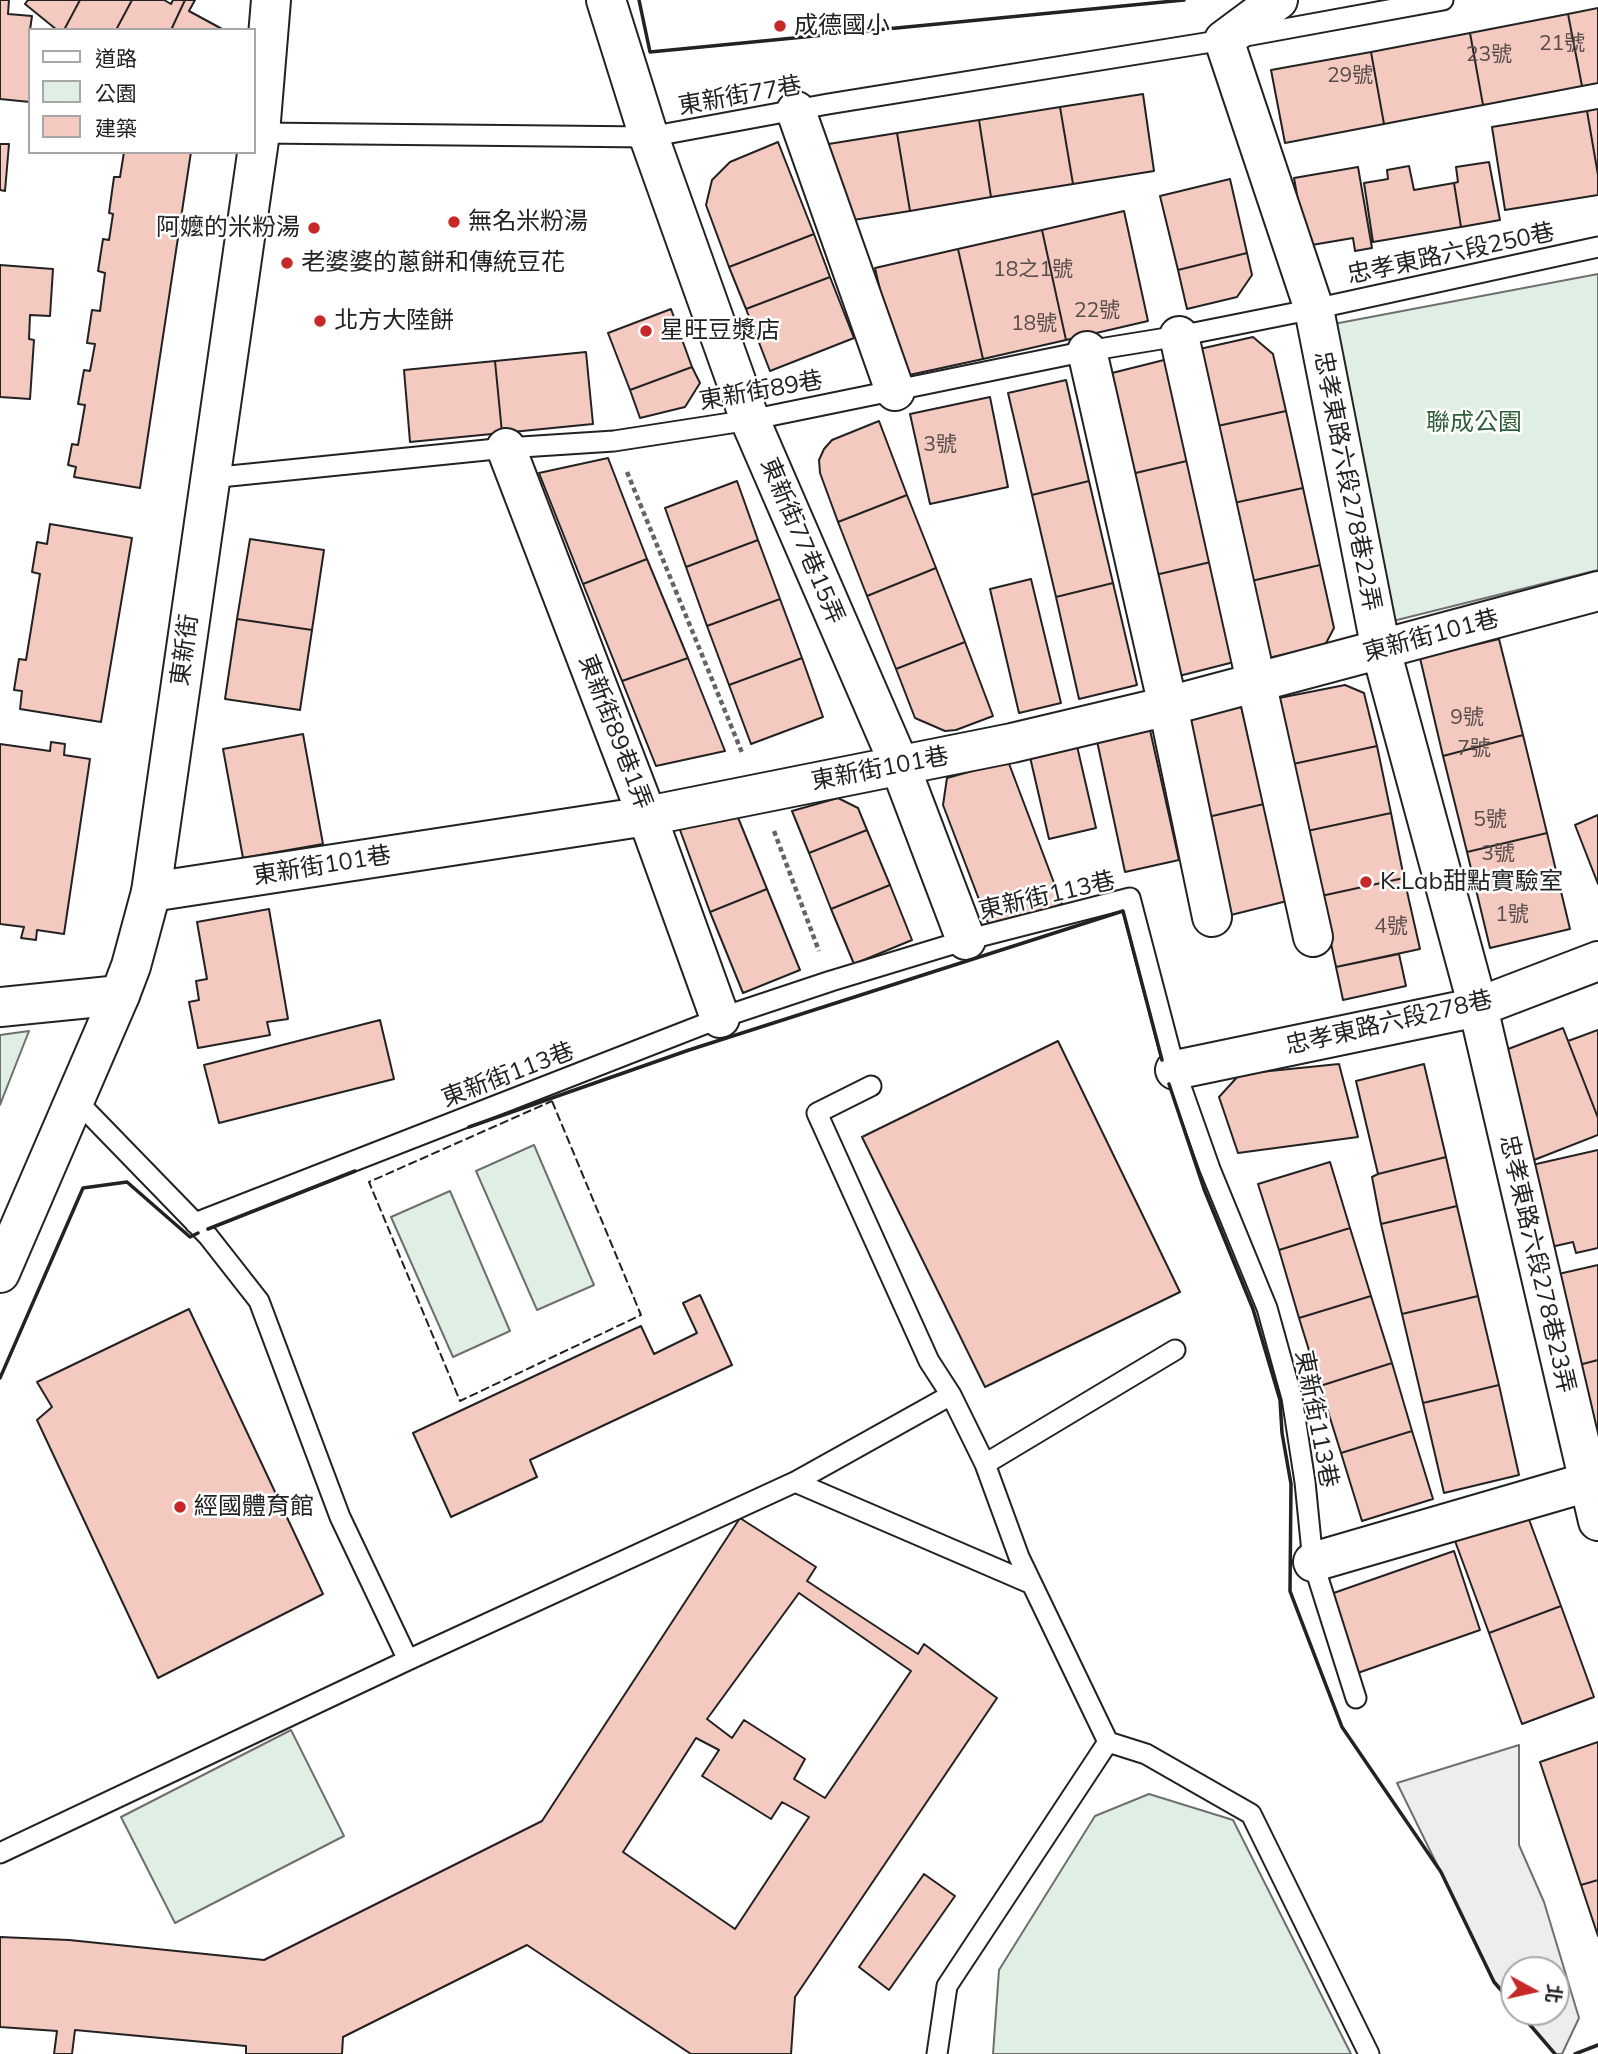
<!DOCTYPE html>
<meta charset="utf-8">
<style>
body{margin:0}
#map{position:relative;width:1598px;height:2054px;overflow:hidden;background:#fff;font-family:Mulish,"Noto Sans TC",sans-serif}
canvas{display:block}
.legend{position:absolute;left:28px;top:28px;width:228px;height:126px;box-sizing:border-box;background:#fff;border:2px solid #a7a7a7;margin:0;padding:9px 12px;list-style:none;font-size:21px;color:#222}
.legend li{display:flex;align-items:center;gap:14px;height:35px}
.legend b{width:35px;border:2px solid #a7a7a7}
.north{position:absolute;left:1500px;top:1956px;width:70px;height:70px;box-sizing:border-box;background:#fff;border:2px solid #a7a7a7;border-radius:50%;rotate:98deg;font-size:19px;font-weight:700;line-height:28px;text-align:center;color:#222}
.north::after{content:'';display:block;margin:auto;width:24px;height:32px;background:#c62828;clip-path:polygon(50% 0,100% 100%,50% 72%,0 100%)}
</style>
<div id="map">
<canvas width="1598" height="2054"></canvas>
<ul class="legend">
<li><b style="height:9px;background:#fff"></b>道路</li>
<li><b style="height:19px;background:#e0efe3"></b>公園</li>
<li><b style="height:19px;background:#f3c9c0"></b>建築</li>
</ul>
<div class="north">北</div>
</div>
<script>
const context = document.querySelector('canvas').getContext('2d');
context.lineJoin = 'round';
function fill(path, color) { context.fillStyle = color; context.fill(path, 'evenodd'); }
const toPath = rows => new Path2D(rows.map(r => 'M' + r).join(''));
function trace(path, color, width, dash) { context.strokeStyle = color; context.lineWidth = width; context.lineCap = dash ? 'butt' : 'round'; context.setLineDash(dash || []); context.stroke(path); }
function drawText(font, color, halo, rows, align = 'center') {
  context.font = font + ' Mulish,"Noto Sans TC",sans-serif'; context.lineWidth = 5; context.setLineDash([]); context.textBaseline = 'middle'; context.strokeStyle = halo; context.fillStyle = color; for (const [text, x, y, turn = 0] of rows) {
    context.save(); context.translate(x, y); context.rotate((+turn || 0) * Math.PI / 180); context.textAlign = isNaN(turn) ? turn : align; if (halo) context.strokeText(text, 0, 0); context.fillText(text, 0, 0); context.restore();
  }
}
const green = toPath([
 [1598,274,1598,570,1393,621,1323,326,1598,274],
 [29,1031,0,1105,0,1035,29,1031],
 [534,1145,594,1285,537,1310,476,1171,534,1145],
 [450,1191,510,1331,453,1357,391,1217,450,1191],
 [291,1730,344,1836,175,1923,121,1817,291,1730],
 [1149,1794,1233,1820,1351,2054,993,2054,999,1970,1095,1816,1149,1794]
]);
const parking = toPath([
 [1519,1745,1519,1845,1544,1902,1579,2018,1562,2054,1555,2054,1519,2012,1556,2012,1556,1970,1514,1970,1514,2005,1494,1981,1397,1783,1519,1745]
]);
const building = toPath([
 [0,0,9,0,8,14,32,16,30,30,30,102,0,99,0,0],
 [28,0,80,0,64,30,57,30,25,4,28,0],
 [80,0,132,0,116,30,64,30,80,0],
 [132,0,164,0,171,4,173,0,185,0,171,30,116,30,132,0],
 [185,0,195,0,189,11,224,30,171,30,185,0],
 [1598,8,1598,83,1582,86,1568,14,1598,8],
 [1568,14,1582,86,1483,105,1470,33,1568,14],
 [1470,33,1483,105,1384,124,1371,52,1470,33],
 [1371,52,1384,124,1285,143,1271,70,1371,52],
 [1143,94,1154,171,1073,184,1060,107,1143,94],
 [1060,107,1073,184,991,197,979,120,1060,107],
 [1598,109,1598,175,1587,111,1598,109],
 [1587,111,1598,175,1598,195,1505,210,1492,127,1587,111],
 [979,120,991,197,910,211,897,133,979,120],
 [897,133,910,211,828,224,816,146,897,133],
 [778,142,814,234,729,267,706,205,712,180,730,162,778,142],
 [0,144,9,144,5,191,0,190,0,144],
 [124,152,191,152,140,488,74,477,76,467,68,465,72,444,78,445,85,405,78,404,84,370,90,371,95,344,87,343,92,310,100,311,105,273,98,271,103,239,109,240,113,214,109,213,114,177,120,177,124,152],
 [1489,162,1500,220,1461,227,1454,183,1458,182,1456,167,1489,162],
 [1409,166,1414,190,1454,183,1461,227,1373,242,1364,183,1388,179,1387,170,1409,166],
 [1358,167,1372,248,1355,251,1353,238,1306,246,1294,178,1358,167],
 [1230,179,1247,253,1178,270,1160,196,1230,179],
 [1124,211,1148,321,1066,340,1042,230,1124,211],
 [1042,230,1066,340,983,359,958,249,1042,230],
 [814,234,830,277,746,309,729,267,814,234],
 [958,249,983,359,900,377,875,268,958,249],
 [1247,253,1252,275,1237,297,1187,309,1178,270,1247,253],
 [0,265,53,269,50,316,30,315,29,339,34,340,30,399,0,397,0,265],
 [830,277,854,338,770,371,746,309,830,277],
 [671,309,692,367,630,390,608,333,671,309],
 [1253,337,1273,354,1286,411,1213,427,1195,350,1253,337],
 [586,352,593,424,502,433,495,361,586,352],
 [1168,359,1191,460,1127,475,1104,375,1168,359],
 [495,361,502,433,410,442,404,370,495,361],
 [692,367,700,383,685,407,640,418,630,390,692,367],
 [1066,380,1089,481,1032,495,1008,393,1066,380],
 [990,397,1008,487,930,504,910,414,990,397],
 [1286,411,1303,488,1229,504,1213,427,1286,411],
 [879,421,907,495,838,522,820,473,819,460,824,449,832,440,879,421],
 [608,458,647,559,583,584,539,473,608,458],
 [1191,460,1215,561,1151,576,1127,475,1191,460],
 [737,481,758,540,686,567,665,508,737,481],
 [1089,481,1113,583,1056,597,1032,495,1089,481],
 [1303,488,1320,565,1247,582,1229,504,1303,488],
 [907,495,936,568,867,596,838,522,907,495],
 [50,524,132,538,101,722,20,709,22,691,14,690,19,659,26,660,40,574,32,572,37,542,47,544,50,524],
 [250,539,324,550,312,630,237,619,250,539],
 [758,540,780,599,707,626,686,567,758,540],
 [647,559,688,658,622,681,583,584,647,559],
 [1215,561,1238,661,1175,677,1151,576,1215,561],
 [1320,565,1334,628,1325,645,1264,659,1247,582,1320,565],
 [936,568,965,642,896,669,867,596,936,568],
 [1031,579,1061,703,1019,713,990,589,1031,579],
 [1113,583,1137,685,1079,699,1056,597,1113,583],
 [780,599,802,658,729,685,707,626,780,599],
 [237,619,312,630,300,710,225,699,237,619],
 [1499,639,1523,735,1443,756,1420,658,1499,639],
 [965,642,993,716,956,730,945,731,915,718,896,669,965,642],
 [688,658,725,751,656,766,622,681,688,658],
 [802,658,823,717,751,744,729,685,802,658],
 [1345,685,1364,693,1377,746,1293,764,1279,698,1345,685],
 [1241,706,1264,804,1208,817,1185,719,1241,706],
 [1150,730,1179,860,1125,872,1097,741,1150,730],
 [303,734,323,844,243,858,223,749,303,734],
 [1523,735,1547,833,1467,852,1443,756,1523,735],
 [51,742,65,744,64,755,90,759,64,934,37,930,36,940,21,938,24,927,0,924,0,744,50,751,51,742],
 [1077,746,1096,828,1049,839,1030,757,1077,746],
 [1377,746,1391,813,1307,831,1293,764,1377,746],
 [1008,761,1062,904,991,931,943,805,947,778,1008,761],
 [838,798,858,808,867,830,809,853,792,811,838,798],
 [1264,804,1287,901,1231,915,1208,817,1264,804],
 [1391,813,1404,878,1321,896,1307,831,1391,813],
 [737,815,767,889,710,912,676,819,737,815],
 [1598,815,1598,884,1575,825,1598,815],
 [867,830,890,885,831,909,809,853,867,830],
 [1547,833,1570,929,1490,948,1467,852,1547,833],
 [1404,878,1420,949,1336,967,1321,896,1404,878],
 [890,885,912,940,854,964,831,909,890,885],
 [767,889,800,970,743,993,710,912,767,889],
 [269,909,288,1019,267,1022,270,1035,198,1048,189,1002,199,1000,196,981,207,979,197,922,269,909],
 [1399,954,1406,986,1343,1000,1336,967,1399,954],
 [380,1020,394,1079,219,1123,204,1065,380,1020],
 [1563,1028,1598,1118,1598,1135,1534,1160,1499,1069,1503,1051,1563,1028],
 [1598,1030,1598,1118,1568,1041,1598,1030],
 [1058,1041,1180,1292,985,1387,862,1137,1058,1041],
 [1339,1064,1358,1137,1238,1153,1219,1097,1240,1074,1339,1064],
 [1424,1064,1446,1157,1378,1174,1356,1081,1424,1064],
 [1598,1150,1598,1248,1576,1253,1573,1242,1542,1249,1523,1167,1598,1150],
 [1446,1157,1457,1206,1381,1224,1372,1177,1378,1174,1446,1157],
 [1330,1162,1350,1228,1279,1250,1258,1184,1330,1162],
 [1457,1206,1478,1296,1402,1314,1381,1224,1457,1206],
 [1350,1228,1371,1296,1299,1318,1279,1250,1350,1228],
 [1598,1265,1598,1360,1575,1366,1554,1275,1598,1265],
 [700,1295,732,1365,530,1460,537,1477,451,1517,413,1433,641,1326,654,1354,697,1333,683,1303,700,1295],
 [1371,1296,1392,1363,1320,1386,1299,1318,1371,1296],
 [1478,1296,1499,1385,1423,1403,1402,1314,1478,1296],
 [189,1309,323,1594,158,1678,37,1420,52,1407,37,1382,189,1309],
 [1598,1360,1598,1457,1575,1366,1598,1360],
 [1392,1363,1412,1431,1341,1453,1320,1386,1392,1363],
 [1499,1385,1519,1475,1444,1493,1423,1403,1499,1385],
 [1412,1431,1433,1499,1362,1521,1341,1453,1412,1431],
 [1527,1514,1561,1606,1489,1633,1455,1541,1527,1514],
 [740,1518,816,1567,807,1581,918,1654,924,1644,997,1698,795,1997,791,2054,691,2054,527,1945,343,2037,342,2054,246,2054,246,2046,75,2030,72,2054,54,2054,57,2031,0,2027,0,1937,69,1940,264,1960,542,1821,740,1518],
 [799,1593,911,1671,825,1798,794,1779,805,1759,744,1720,732,1738,707,1719,799,1593],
 [696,1738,719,1750,702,1776,771,1819,782,1802,809,1817,735,1929,623,1852,696,1738],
 [1454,1551,1480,1630,1352,1675,1325,1596,1454,1551],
 [1561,1606,1594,1697,1522,1724,1489,1633,1561,1606],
 [1598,1742,1598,1880,1581,1885,1540,1762,1598,1742],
 [924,1874,955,1896,889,1990,859,1967,924,1874],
 [1598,1880,1598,1936,1581,1885,1598,1880]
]);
const path = toPath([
 [627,472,743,755],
 [774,831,819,951]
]);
const service = toPath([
 [260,133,649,137,828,104,1224,40,1443,0],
 [210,478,506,448,614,441,750,420,1087,351,1179,336,1314,309,1598,247],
 [871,1086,817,1113,929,1361,951,1395],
 [75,1099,208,1236,259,1301,340,1517,408,1660],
 [195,1223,720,1018,831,981,966,940,1130,898,1175,1070,1210,1169,1267,1308,1292,1398,1305,1482,1313,1562,1356,1698],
 [985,1464,1175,1350],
 [795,1482,1032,1584],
 [0,1853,408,1660,795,1482,951,1395,985,1464,1019,1557,1108,1742],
 [937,2054,947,1986,1108,1742,1146,1754,1251,1814,1369,2054]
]);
const minor = toPath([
 [606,0,649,137,750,420,900,766,966,940],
 [1278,0,1224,40,1314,309,1381,650,1478,1007,1598,1521],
 [796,111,895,391],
 [1179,336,1313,937],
 [1087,351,1168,706,1212,917],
 [506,448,647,816,720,1018],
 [151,892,647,816,1012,743,1168,706,1598,591],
 [0,1007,120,995],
 [1175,1070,1478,1007,1598,961],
 [1313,1562,1588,1482]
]);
const tertiary = toPath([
 [0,1273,120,995,131,966,151,892,260,133,271,0]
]);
const fence = toPath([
 [552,1101,641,1315,460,1401,369,1182,552,1101]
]);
const wall = toPath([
 [639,0,650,52,1184,0],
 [1169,1084,1204,1189,1253,1309,1280,1400,1282,1433,1291,1484,1290,1591,1342,1727,1441,1872,1494,1982,1514,2005],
 [469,1127,689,1050,1123,911,1162,1060],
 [208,1229,355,1171],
 [0,1378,83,1188,127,1182,190,1237,198,1233],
 [1519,2012,1555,2054],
 [1575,2054,1598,2045]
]);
const markers = [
 [780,26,7,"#c62828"],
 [454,222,7,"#c62828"],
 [314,228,7,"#c62828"],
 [287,263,7,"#c62828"],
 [320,321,7,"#c62828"],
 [646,331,7,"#c62828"],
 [1366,882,7,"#c62828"],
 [180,1507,7,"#c62828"]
];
const numberNames = [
 ["21號",1562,44],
 ["23號",1489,55],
 ["29號",1350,76],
 ["18之1號",1033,270],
 ["22號",1097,311],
 ["18號",1034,324],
 ["3號",940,445],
 ["9號",1467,718],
 ["7號",1474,749],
 ["5號",1490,820],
 ["3號",1498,854],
 ["1號",1512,915],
 ["4號",1391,927]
];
const poiNames = [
 ["成德國小",794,26],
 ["無名米粉湯",468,222],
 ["阿嬤的米粉湯",300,228,"right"],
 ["老婆婆的蔥餅和傳統豆花",301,263],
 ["北方大陸餅",334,321],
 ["星旺豆漿店",660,331],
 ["K.Lab甜點實驗室",1380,882],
 ["經國體育館",194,1507]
];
const streetNames = [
 ["東新街77巷",740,96,-10],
 ["忠孝東路六段250巷",1451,254,-12],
 ["東新街89巷",761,391,-10],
 ["忠孝東路六段278巷22弄",1347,481,79],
 ["東新街77巷15弄",802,541,67],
 ["東新街101巷",1431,636,-15],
 ["東新街",185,650,-82],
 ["東新街89巷1弄",615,732,69],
 ["東新街101巷",880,769,-11],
 ["東新街101巷",322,866,-9],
 ["東新街113巷",1047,896,-13],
 ["忠孝東路六段278巷",1389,1023,-13],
 ["東新街113巷",508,1075,-21],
 ["忠孝東路六段278巷23弄",1537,1264,77],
 ["東新街113巷",1316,1419,79]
];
const parkNames = [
 ["聯成公園",1474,423]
];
fill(green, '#e0efe3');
trace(green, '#6f6f6f', 2);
fill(parking, '#ededed');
trace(parking, '#6f6f6f', 2);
fill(building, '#f3c9c0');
trace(building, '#222', 2);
trace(service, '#222', 23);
trace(minor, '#222', 42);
trace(tertiary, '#222', 42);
trace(path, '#646464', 4.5, [5, 3.5]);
trace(service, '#fff', 19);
trace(minor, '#fff', 38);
trace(tertiary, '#fff', 38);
trace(fence, '#222', 2, [9, 3.5]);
trace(wall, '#222', 3.5);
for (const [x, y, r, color] of markers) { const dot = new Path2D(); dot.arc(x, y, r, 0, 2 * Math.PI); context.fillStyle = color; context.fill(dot); trace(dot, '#fff', 2.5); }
drawText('21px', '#564c4a', null, numberNames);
drawText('24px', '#222', '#fff', poiNames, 'left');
drawText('24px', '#222', '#fff', streetNames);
drawText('24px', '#2f5e38', '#fff', parkNames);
</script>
